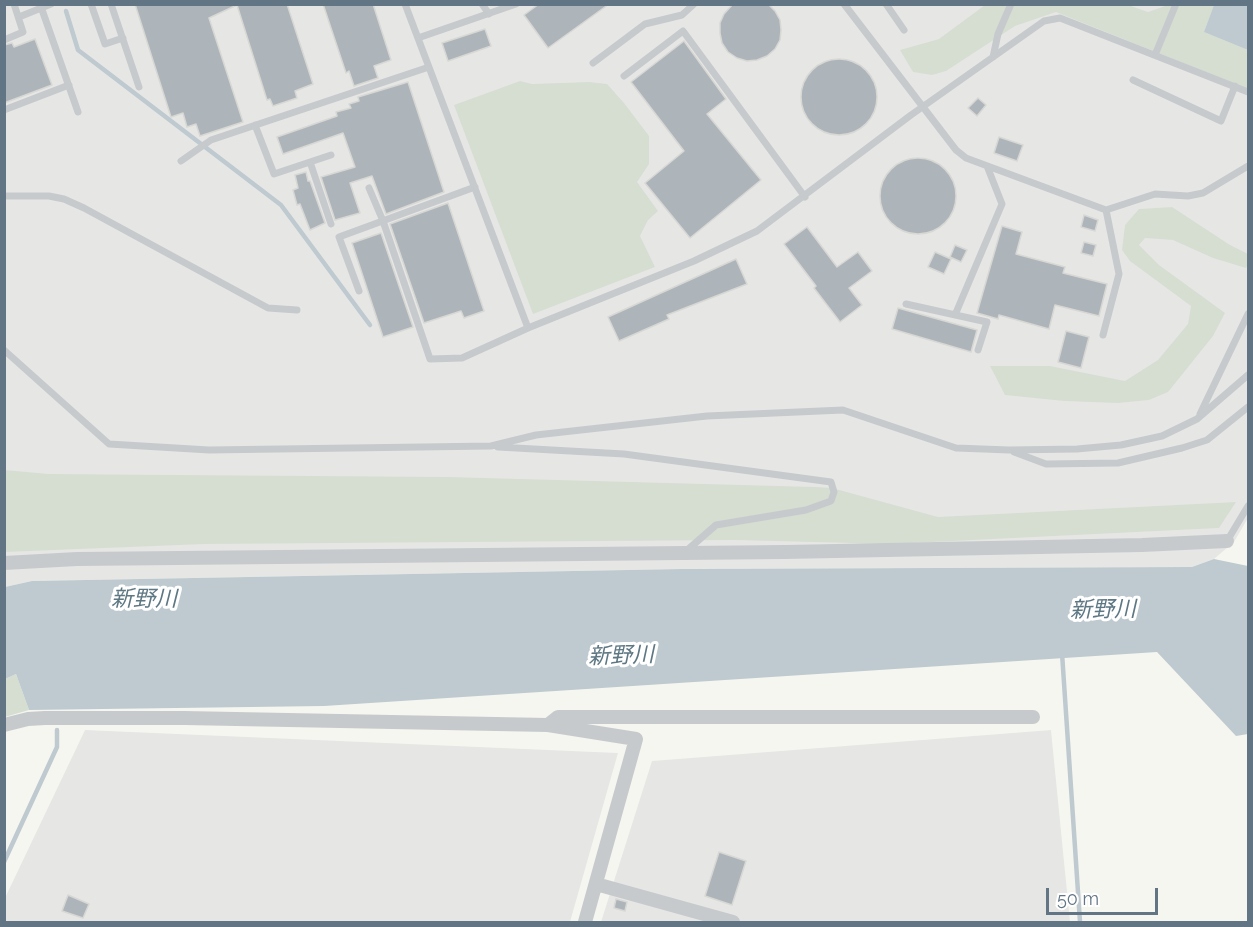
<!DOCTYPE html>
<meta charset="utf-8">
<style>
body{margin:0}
#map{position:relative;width:1253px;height:927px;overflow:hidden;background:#f6f6f1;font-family:Raleway,sans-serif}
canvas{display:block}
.frame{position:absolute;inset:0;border:6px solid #627585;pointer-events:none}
.scale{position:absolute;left:1046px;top:888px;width:112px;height:27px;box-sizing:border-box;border:3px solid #627585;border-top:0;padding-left:8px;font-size:18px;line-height:21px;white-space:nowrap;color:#627585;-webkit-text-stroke:4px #fff;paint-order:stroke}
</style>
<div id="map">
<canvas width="1253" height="927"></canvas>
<div class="frame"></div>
<div class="scale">50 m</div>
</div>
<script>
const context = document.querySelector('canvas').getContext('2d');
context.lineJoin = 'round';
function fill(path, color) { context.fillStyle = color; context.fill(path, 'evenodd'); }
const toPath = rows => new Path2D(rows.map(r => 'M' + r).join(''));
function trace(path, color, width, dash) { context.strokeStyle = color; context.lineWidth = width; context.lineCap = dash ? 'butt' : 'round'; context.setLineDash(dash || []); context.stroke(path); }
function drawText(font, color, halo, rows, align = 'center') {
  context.font = font + ' Raleway,"Noto Sans JP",sans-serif'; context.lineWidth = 6; context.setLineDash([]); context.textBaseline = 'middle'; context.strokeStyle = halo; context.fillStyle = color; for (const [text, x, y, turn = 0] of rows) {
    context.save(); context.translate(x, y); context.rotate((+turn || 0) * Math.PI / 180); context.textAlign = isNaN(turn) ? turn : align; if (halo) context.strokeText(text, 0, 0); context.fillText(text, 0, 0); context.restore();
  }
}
const built = toPath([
 [5,5,1248,5,1248,518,1234,542,1214,559,1192,567,682,569,32,581,5,587],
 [85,730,618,753,570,922,5,922,4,900],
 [1051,730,1070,922,601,922,652,761]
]);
const green = toPath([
 [985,5,1128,5,1148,12,1168,5,1214,5,1204,32,1248,50,1248,89,1056,12,1015,26,946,71,932,75,913,72,900,50,939,39],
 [520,81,532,84,589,82,607,84,624,103,649,136,649,164,637,182,658,211,648,220,640,236,655,267,533,314,454,105],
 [1172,207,1230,245,1248,254,1248,265,1246,268,1213,258,1173,240,1145,238,1139,245,1159,265,1225,313,1213,336,1168,392,1149,400,1118,403,1064,401,1005,395,990,366,1050,366,1125,381,1158,360,1188,324,1191,306,1130,261,1122,250,1125,225,1139,209],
 [4,470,49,474,448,477,816,487,832,488,938,517,1236,502,1219,528,891,544,736,540,205,544,5,552],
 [16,674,29,710,5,717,5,679]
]);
const water = toPath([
 [1214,5,1248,5,1248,50,1204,32],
 [1214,559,1248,566,1248,734,1236,736,1157,652,324,706,29,710,16,674,5,679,5,587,32,581,682,569,1192,567]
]);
const stream = toPath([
 [66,11,78,50,281,205,370,325],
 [1062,653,1080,922],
 [4,862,57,747,57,730]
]);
const building = toPath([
 [135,4,287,4,313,84,295,91,297,98,273,106,270,99,267,100,237,5,209,18,243,122,200,136,196,124,187,127,183,113,171,117,135,4],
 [323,4,373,4,391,60,374,66,378,78,354,86,349,71,346,73,323,4],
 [539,4,609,4,548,48,524,15,539,4],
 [733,4,768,4,775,11,780,20,781,30,780,40,775,49,767,56,757,60,747,61,737,58,728,52,722,43,720,33,720,23,724,14,733,4],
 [485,29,491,46,448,61,442,43,485,29],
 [35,39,52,85,4,103,4,45,12,43,14,47,35,39],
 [684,41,726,99,707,114,761,180,690,238,645,183,684,151,631,82,684,41],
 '801 97a38 38 0 1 1 76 0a38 38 0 1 1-76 0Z',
 [408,82,444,192,386,214,372,176,350,183,360,213,335,220,321,177,355,167,343,133,283,154,277,137,337,116,336,112,351,108,349,104,359,101,358,97,408,82],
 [978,98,986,105,977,116,968,108,978,98],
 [999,137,1023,145,1017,161,994,153,999,137],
 '880 196a38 38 0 1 1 76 0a38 38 0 1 1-76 0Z',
 [306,172,308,181,310,181,325,223,310,230,300,204,297,205,293,190,298,188,295,175,306,172],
 [448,203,484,311,464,318,461,311,424,323,390,224,448,203],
 [1084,215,1098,220,1095,231,1081,227,1084,215],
 [1002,226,1022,232,1016,254,1065,267,1063,273,1107,284,1099,316,1055,305,1049,329,999,315,998,319,977,313,1002,226],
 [807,227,837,267,858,252,872,271,849,288,862,305,840,322,814,288,816,286,784,244,807,227],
 [381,233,413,327,383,337,352,243,381,233],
 [1084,242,1096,245,1093,256,1081,253,1084,242],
 [955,245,967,250,961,262,950,257,955,245],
 [935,252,951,259,944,274,928,267,935,252],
 [736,259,747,284,667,315,669,319,619,341,608,317,736,259],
 [898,308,977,330,971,352,892,329,898,308],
 [1066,331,1089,337,1081,368,1058,362,1066,331],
 [719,852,746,861,732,905,705,896,719,852],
 [68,895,89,904,83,918,62,911,68,895],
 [616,899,627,902,625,911,614,908,616,899]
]);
const service = toPath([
 [40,4,78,112],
 [91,4,105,44,123,38],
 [111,4,139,87],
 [405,4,528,328],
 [482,4,489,14],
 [844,4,956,150,966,158,1106,210,1155,194,1188,196,1203,193,1248,166],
 [886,4,904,30],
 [19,17,51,4],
 [418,38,516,4],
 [4,40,23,32,14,4],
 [1155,55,1176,4],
 [993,57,998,34,1011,4],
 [593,63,645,24,682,15,694,4],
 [624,76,683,31,805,197],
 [1133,80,1221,121,1235,86],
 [4,110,69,85],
 [255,125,274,174,331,155],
 [181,161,211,140,429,67],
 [310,162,331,224],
 [369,188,383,221,430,359,462,358,528,328,694,261,757,231,911,115,1044,21,1060,18,1248,92],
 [4,196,49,196,64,199,84,208,268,308,297,310],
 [359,291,339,237,475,187],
 [906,304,987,322,978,350],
 [955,315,1002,204,987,166],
 [1103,335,1119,274,1106,210],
 [4,350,109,444,209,450,491,446,536,435,707,416,843,410,956,448,1009,450,1077,449,1121,445,1162,436,1197,419,1248,375],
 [1200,414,1248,314],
 [498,447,624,454,831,482,834,492,831,501,806,510,716,525,685,552],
 [1014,452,1046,464,1118,463,1182,448,1207,440,1248,407],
 [1227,541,1248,506]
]);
const minor = toPath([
 [4,563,77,559,785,552,1142,545,1227,541],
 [4,725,28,719,45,718,184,718,548,725,558,717,1033,717],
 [548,725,636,739,585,922],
 [596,884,733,922]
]);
const waterNames = [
 ["新野川",144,599],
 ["新野川",1103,610,-1],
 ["新野川",621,656,-2]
];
fill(built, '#e6e7e5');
fill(green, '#d6ded2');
fill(water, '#becacf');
trace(stream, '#becacf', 4.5);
fill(building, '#adb5ba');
trace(building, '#d7d7d4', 1.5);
trace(service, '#c7cacd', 7);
trace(minor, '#c7cacd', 14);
drawText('italic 22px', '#5d7783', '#fff', waterNames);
</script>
